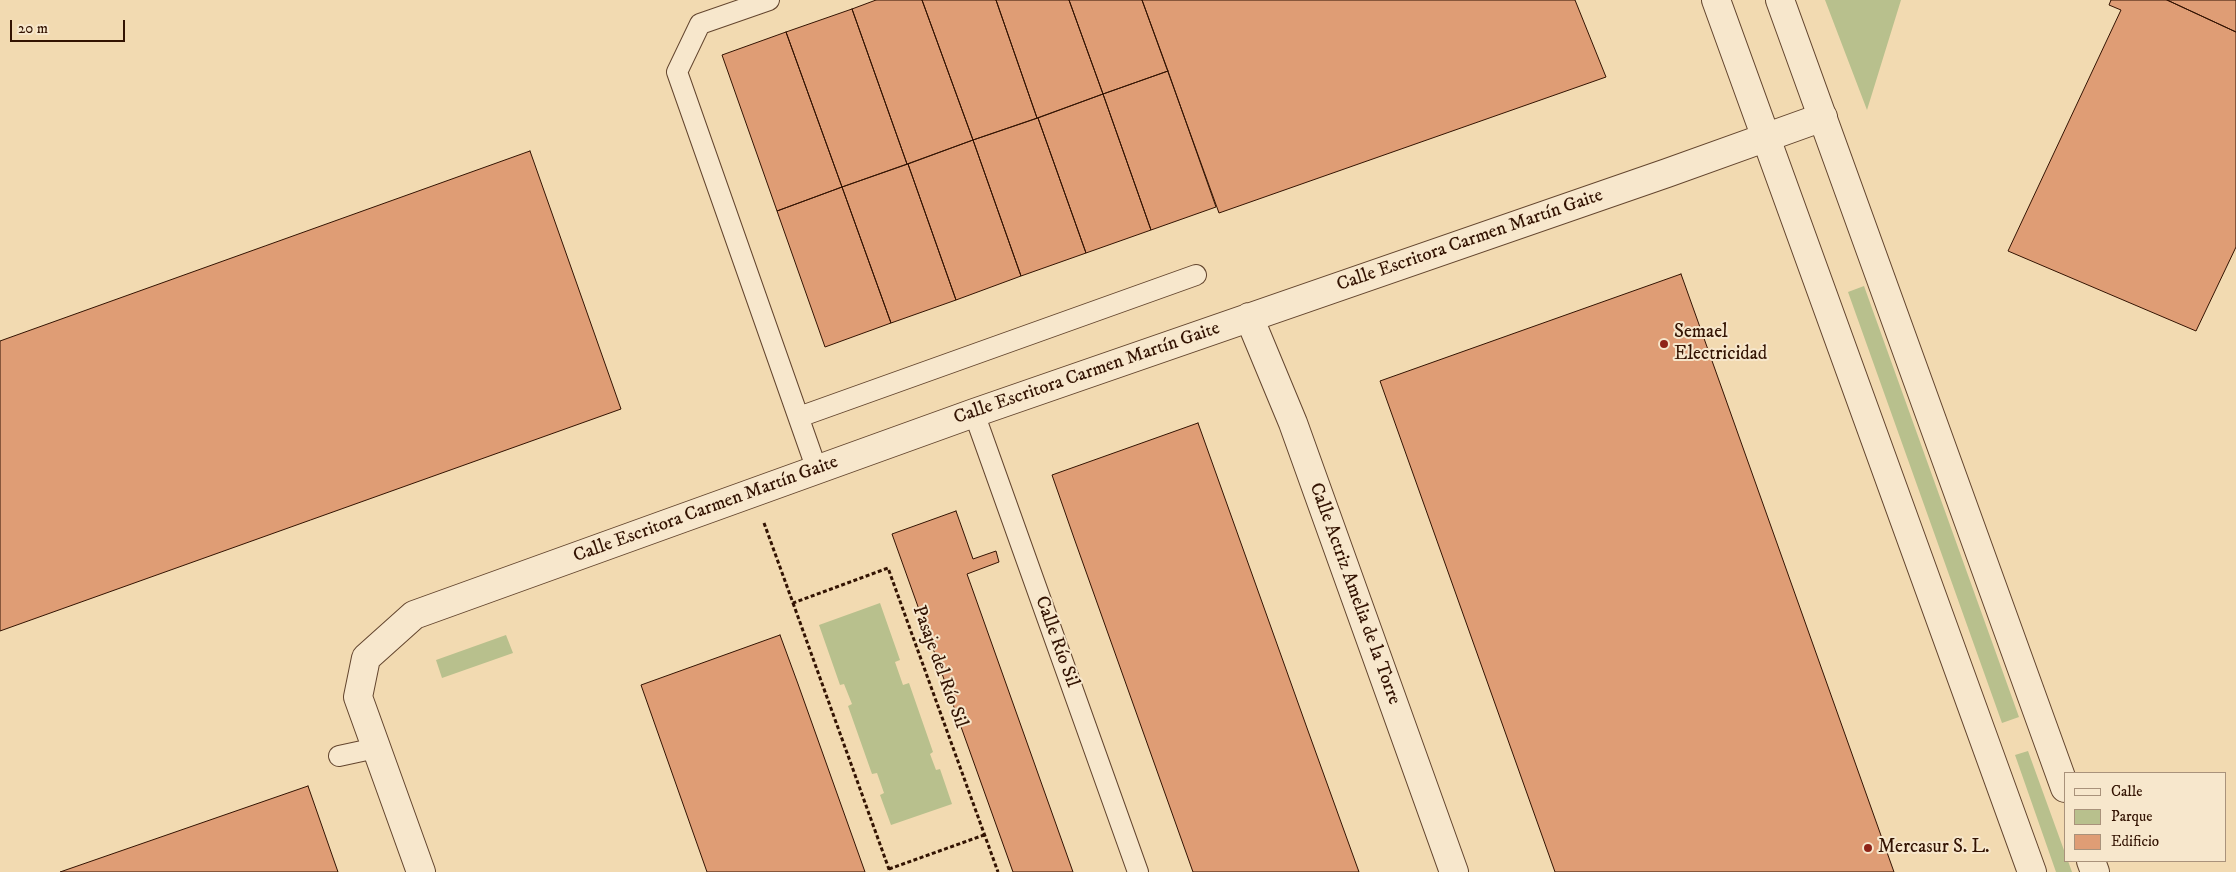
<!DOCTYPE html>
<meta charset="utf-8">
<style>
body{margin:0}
#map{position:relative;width:2236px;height:872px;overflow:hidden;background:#f2dab1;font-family:"IM FELL DW Pica",serif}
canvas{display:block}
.legend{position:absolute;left:2064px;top:772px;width:162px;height:90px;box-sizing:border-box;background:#f7e7cc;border:1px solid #a9927b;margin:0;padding:6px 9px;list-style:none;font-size:15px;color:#331302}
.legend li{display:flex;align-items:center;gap:10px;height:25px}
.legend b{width:25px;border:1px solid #a9927b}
.scale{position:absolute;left:10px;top:20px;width:115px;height:22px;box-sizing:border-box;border:2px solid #331302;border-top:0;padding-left:6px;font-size:15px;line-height:18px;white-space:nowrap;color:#331302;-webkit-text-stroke:4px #f7e7cc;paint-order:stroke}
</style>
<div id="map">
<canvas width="2236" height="872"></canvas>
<ul class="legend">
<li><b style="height:6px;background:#f7e7cc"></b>Calle</li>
<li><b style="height:14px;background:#b8c08d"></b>Parque</li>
<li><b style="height:14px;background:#df9d75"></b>Edificio</li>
</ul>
<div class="scale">20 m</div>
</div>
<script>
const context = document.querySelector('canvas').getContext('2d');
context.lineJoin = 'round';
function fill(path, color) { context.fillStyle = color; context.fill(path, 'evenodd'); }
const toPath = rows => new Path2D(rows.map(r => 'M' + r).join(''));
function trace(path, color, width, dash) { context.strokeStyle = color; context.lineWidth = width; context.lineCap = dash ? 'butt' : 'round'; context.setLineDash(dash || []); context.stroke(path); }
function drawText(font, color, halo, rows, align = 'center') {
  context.font = font + ' "IM FELL DW Pica",serif'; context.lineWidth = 4; context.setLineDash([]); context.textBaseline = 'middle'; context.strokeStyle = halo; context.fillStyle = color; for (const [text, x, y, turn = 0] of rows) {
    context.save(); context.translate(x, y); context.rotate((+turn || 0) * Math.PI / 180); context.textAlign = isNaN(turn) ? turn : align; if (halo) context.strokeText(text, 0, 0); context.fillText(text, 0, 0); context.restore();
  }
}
const green = toPath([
 [1825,0,1901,0,1867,110],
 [1864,286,2019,717,2002,723,1848,292],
 [880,603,900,660,895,662,903,685,909,683,933,752,930,754,936,770,940,769,952,804,891,825,880,795,884,793,877,773,872,774,848,706,852,704,844,684,840,685,819,625],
 [506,635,513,653,442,678,436,660],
 [2028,751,2065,853,2065,861,2068,861,2072,872,2056,872,2015,755]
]);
const building = toPath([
 [876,0,922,0,973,140,907,164,852,9,876,0],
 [922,0,996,0,1037,118,973,140,922,0],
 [996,0,1069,0,1103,94,1037,118,996,0],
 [1069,0,1142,0,1168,71,1103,94,1069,0],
 [1142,0,1575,0,1606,77,1219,213,1142,0],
 [2111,0,2167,0,2236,32,2236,247,2196,331,2008,251,2121,10,2109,5,2111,0],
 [2167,0,2236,0,2236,32,2167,0],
 [852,9,907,164,842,187,786,32,852,9],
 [786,32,842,187,777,211,722,55,786,32],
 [1168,71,1216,207,1151,230,1103,94,1168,71],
 [1103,94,1151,230,1086,253,1038,118,1103,94],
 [1038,118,1086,253,1021,276,973,140,1038,118],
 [973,140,1021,276,956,300,908,164,973,140],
 [530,151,621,409,0,631,0,341,530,151],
 [908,164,956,300,891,323,842,187,908,164],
 [842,187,891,323,825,347,777,211,842,187],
 [1681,274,1721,386,1894,872,1555,872,1380,381,1681,274],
 [1198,423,1307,728,1359,872,1193,872,1074,538,1052,475,1198,423],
 [956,511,973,559,996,551,999,562,967,574,1073,872,1013,872,892,534,956,511],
 [780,635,798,684,865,872,707,872,641,685,780,635],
 [308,786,338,872,60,872,308,786]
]);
const path = toPath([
 [764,523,793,603,888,568,998,872],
 [793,603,890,872],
 [889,869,984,835]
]);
const service = toPath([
 [769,0,700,24,677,72,817,470],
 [974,413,1138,872],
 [799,417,1196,275],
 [339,756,376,748]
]);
const minor = toPath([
 [1249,317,1293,423,1454,872],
 [421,872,358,697,366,658,414,615,974,413,1667,173,1823,117]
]);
const tertiary = toPath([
 [1716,0,2032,872],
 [1780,0,2065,788],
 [2091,861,2095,872]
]);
const markers = [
 [1664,344,5,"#8f2418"],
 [1868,848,5,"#8f2418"]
];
const streetNames = [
 ["Calle Escritora Carmen Martín Gaite",1470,241,-19],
 ["Calle Escritora Carmen Martín Gaite",1087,374,-19],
 ["Calle Escritora Carmen Martín Gaite",706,510,-20],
 ["Calle Actriz Amelia de la Torre",1354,594,70],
 ["Calle Río Sil",1056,642,70],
 ["Pasaje del Río Sil",939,667,70]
];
const poiNames = [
 ["Semael",1674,333],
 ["Electricidad",1674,355],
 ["Mercasur S. L.",1878,848]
];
fill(green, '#b8c08d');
fill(building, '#df9d75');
trace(building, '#331302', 1);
trace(service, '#63452e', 22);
trace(minor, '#63452e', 30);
trace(tertiary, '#63452e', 30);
trace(path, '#331302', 3, [4, 2.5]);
trace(service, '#f7e7cc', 20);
trace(minor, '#f7e7cc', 28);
trace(tertiary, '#f7e7cc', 28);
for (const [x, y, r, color] of markers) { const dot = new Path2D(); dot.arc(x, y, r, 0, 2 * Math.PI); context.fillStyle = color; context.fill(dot); trace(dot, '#f7e7cc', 2); }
drawText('19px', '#331302', '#f7e7cc', streetNames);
drawText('19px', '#331302', '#f7e7cc', poiNames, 'left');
</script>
